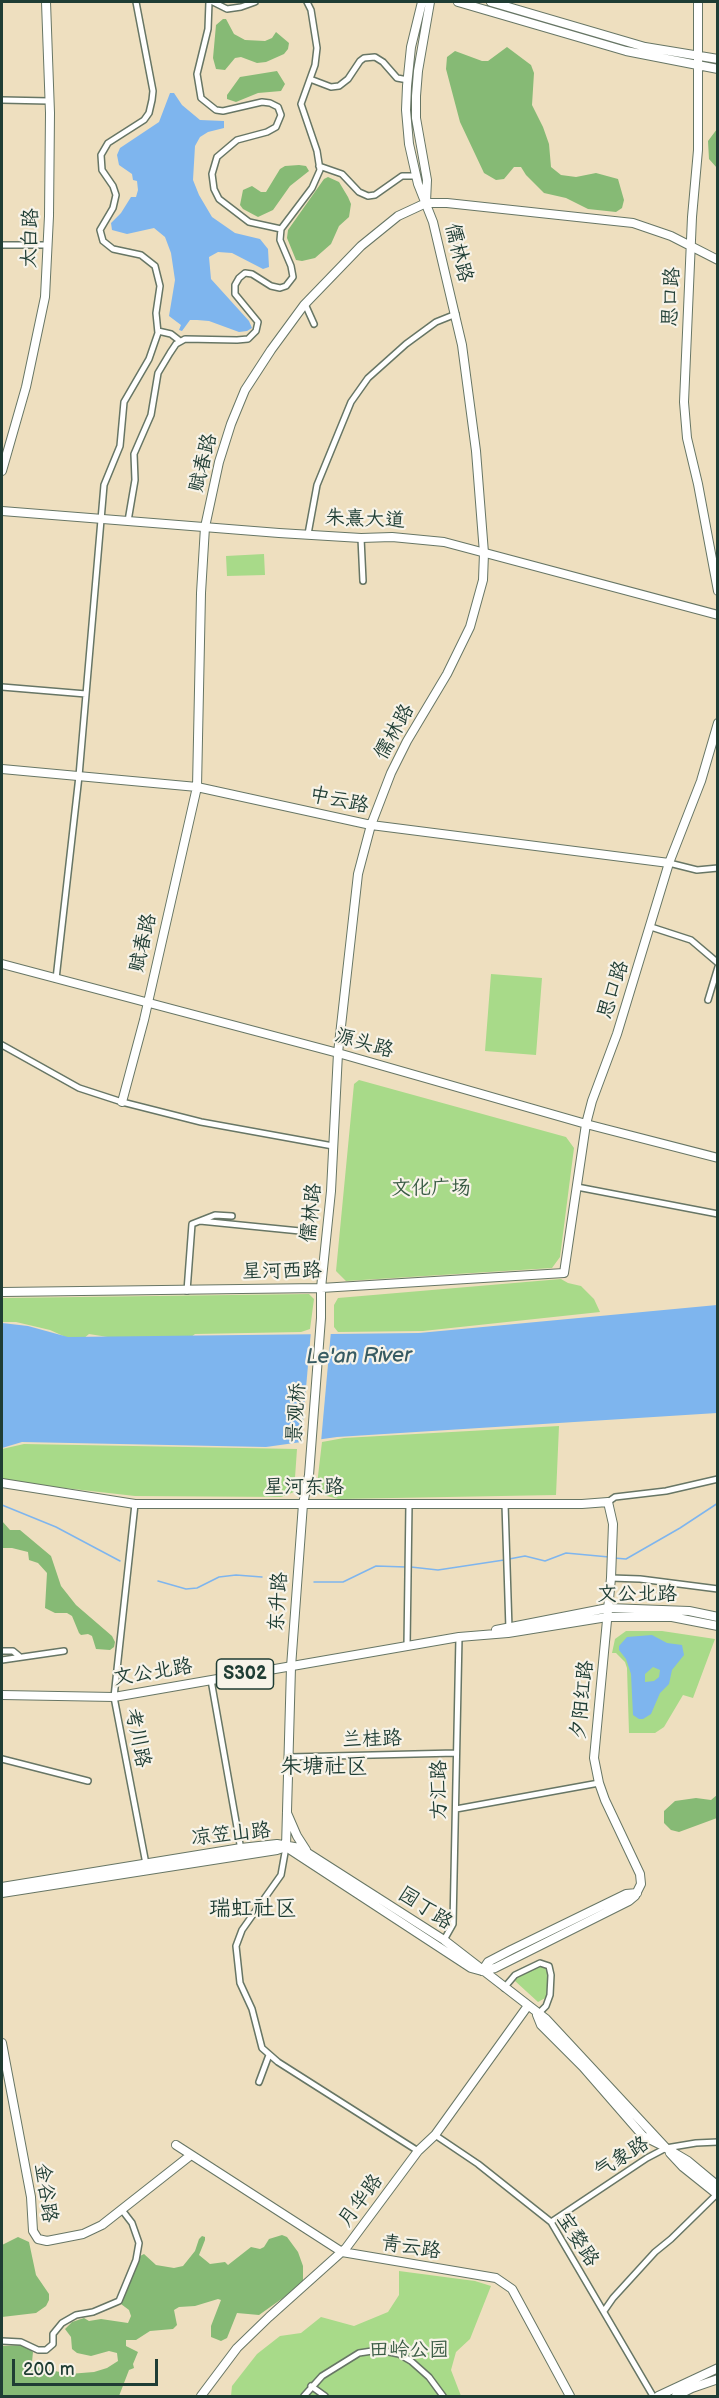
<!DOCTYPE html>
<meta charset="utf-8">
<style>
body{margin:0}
#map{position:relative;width:719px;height:2398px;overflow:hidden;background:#eedfbf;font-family:"Balsamiq Sans",sans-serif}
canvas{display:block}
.frame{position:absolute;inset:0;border:3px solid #1f3d34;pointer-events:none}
.scale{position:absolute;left:12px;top:2359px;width:146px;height:27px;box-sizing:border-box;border:3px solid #1f3d34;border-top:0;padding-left:8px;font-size:18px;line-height:21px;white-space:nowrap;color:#1f3d34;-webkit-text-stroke:4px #f7f3e8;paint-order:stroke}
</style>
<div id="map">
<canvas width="719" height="2398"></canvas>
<div class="frame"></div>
<div class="scale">200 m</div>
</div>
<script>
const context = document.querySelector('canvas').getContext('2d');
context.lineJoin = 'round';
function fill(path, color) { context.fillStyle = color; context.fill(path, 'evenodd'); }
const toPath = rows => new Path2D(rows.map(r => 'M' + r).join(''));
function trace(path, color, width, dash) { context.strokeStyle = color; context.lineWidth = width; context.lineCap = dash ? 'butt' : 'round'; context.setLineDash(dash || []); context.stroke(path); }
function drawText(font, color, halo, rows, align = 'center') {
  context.font = font + ' "Balsamiq Sans","LXGW WenKai TC",sans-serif'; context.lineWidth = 4.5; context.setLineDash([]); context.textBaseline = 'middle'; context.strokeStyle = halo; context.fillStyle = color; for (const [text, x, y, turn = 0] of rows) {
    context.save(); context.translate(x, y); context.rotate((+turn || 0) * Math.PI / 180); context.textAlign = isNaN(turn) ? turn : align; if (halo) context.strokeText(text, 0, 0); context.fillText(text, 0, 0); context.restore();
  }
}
const green = toPath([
 [264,554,265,575,227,576,226,556],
 [491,974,542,978,536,1055,485,1051],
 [359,1080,566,1137,574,1148,560,1257,552,1268,346,1281,336,1271,354,1084],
 [561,1279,568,1283,581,1286,594,1299,600,1312,423,1331,338,1332,334,1327,334,1305,338,1298],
 [309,1294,314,1299,310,1329,301,1332,195,1334,186,1341,120,1339,89,1334,83,1339,70,1339,50,1330,16,1322,2,1322,2,1298],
 [559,1426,556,1495,338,1499,316,1493,322,1442,344,1438],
 [24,1444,297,1449,294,1492,281,1497,135,1496,11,1482,2,1479,2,1449],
 [626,1631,662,1631,715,1639,693,1698,683,1695,664,1727,655,1733,629,1733,627,1668,625,1662,616,1653,612,1653,615,1639],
 [542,1964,547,1970,547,1997,538,2002,515,1981,519,1975],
 [399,2271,475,2281,491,2286,470,2339,456,2352,451,2370,461,2396,231,2396,232,2386,257,2354,280,2336,301,2333,321,2317,354,2326,388,2312,399,2295]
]);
const forest = toPath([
 [223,19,226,19,234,34,245,40,265,41,272,38,276,32,289,43,288,49,284,54,266,62,257,63,241,57,235,58,225,70,216,69,213,58,216,25],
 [507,47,531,65,534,73,532,105,543,127,549,144,551,167,561,175,576,177,596,173,618,179,624,200,622,208,616,212,588,209,566,198,544,193,526,175,521,167,514,167,504,179,496,180,484,173,460,122,446,69,447,57,455,51,482,61,488,61],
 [277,71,285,84,281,91,258,93,236,102,227,99,227,95,240,77],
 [717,129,717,168,709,159,708,141],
 [299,165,306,166,309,171,290,186,273,210,258,217,243,209,240,205,243,190,252,186,261,192,266,192,280,169,285,166],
 [328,177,339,182,348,197,351,204,349,217,339,226,331,244,315,258,302,261,296,260,287,238,288,230,324,179],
 [2,1521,10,1530,20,1530,51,1556,61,1586,76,1605,112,1636,115,1642,114,1647,110,1650,96,1649,92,1636,88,1634,81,1635,79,1633,72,1616,67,1613,55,1613,45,1608,47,1573,38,1563,29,1560,28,1552,12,1548,2,1548],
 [717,1795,717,1818,679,1832,671,1830,664,1823,664,1811,675,1801,696,1798,711,1800],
 [282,2235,287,2237,298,2252,303,2266,303,2281,297,2288,259,2315,237,2313,227,2338,221,2341,211,2337,211,2326,221,2300,218,2299,195,2306,179,2307,174,2310,177,2325,173,2329,150,2331,136,2340,126,2340,126,2346,138,2352,133,2364,134,2368,129,2370,119,2396,2,2396,2,2346,24,2345,33,2352,32,2362,36,2367,69,2374,94,2372,107,2368,118,2361,117,2353,109,2351,91,2356,77,2353,72,2349,71,2337,65,2329,72,2322,84,2318,89,2321,101,2319,128,2323,131,2316,129,2310,121,2304,132,2272,140,2256,144,2254,156,2265,174,2268,183,2266,195,2251,199,2239,202,2236,205,2237,205,2240,199,2255,210,2264,225,2262,228,2265,251,2247,260,2249,264,2247,269,2239],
 [18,2237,29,2242,36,2275,49,2294,49,2300,46,2306,36,2313,2,2317,2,2245]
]);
const water = toPath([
 [170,93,174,93,182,105,200,120,224,121,224,128,208,132,200,137,195,146,193,180,199,195,212,217,235,233,260,239,268,249,269,267,263,269,232,253,218,252,209,257,211,279,249,321,252,328,247,331,239,332,209,321,197,320,190,320,182,331,179,330,181,325,169,316,175,280,171,253,165,237,154,228,127,234,112,230,111,223,121,213,131,197,136,197,138,190,137,181,133,180,132,174,119,165,117,155,120,148,159,122],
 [717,1305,717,1413,337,1437,266,1447,22,1442,2,1448,2,1323,28,1326,68,1337,419,1333],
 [652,1635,667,1643,682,1645,684,1655,672,1670,669,1684,660,1693,651,1714,643,1719,639,1719,633,1715,631,1674,626,1659,619,1650,619,1646,627,1637],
 [653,1667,660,1670,659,1677,654,1681,645,1682,645,1674]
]);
const pier = toPath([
 [311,1331,331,1331,321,1442,301,1445]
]);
const stream = toPath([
 [2,1505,56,1527,120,1561],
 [614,1558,626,1559,680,1528,718,1503],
 [509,1559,525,1556,545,1561,566,1553,609,1557],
 [411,1567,438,1570,504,1560],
 [158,1581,186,1589,197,1588,219,1577,236,1575,262,1577],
 [314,1582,343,1582,376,1566,406,1567]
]);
const street = toPath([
 [209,2,208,29,197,74,201,98,216,110,223,111,262,102,270,103,278,107,281,115,276,127,267,132,237,140,217,157,212,174,214,189,219,199,249,222,281,229],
 [213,2,227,9,241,7,255,2],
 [310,79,331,87,339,86,348,79,360,61,364,58,375,57,383,62,397,78,408,80],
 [2,100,49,101],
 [319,166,342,174,359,192,368,196,375,195,402,176,416,176],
 [2,245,48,245],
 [305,304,314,324],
 [158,331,171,334,180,341],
 [128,521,135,480,134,454,151,415,158,373,170,353,176,344,185,339,237,340,248,339,256,331,258,322,235,294,235,285,239,278,245,273,252,274,271,286,280,288,286,286,293,277,291,266,280,240,281,229,312,188,320,170,317,151,301,104,315,65,317,48,311,10,307,2],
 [308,534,317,485,351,402,368,378,406,344,436,322,456,314],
 [361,538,363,581],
 [2,687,86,694],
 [669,863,697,870,718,868],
 [651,927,691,940,718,963],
 [56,979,79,776,104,485,120,446,124,402,149,359,158,333,156,313,160,286,155,266,141,255,113,249,103,241,100,230,113,208,116,195,113,186,102,170,101,155,108,143,144,120,149,113,152,100,153,91,136,2],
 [708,1000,718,967],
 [2,1045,79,1088,122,1102,201,1122,333,1146],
 [577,1187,718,1214],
 [200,1221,300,1231],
 [187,1291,192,1224,215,1215,232,1216],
 [608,1502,615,1497,666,1491,718,1479],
 [135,1504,114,1697,146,1864],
 [505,1504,509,1629],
 [611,1578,640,1579,718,1589],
 [407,1646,409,1504],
 [2,1651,13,1651,19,1656],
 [2,1660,64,1651],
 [211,1680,241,1850],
 [290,1757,456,1753],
 [2,1759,88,1781],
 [456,1809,599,1783],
 [286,1847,281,1875,242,1930,236,1946,240,1983,252,2009,262,2048,278,2062,418,2151],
 [444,1940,453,1924,459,1637],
 [504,1988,515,1975,540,1963,549,1966,551,1975,550,1995,546,2006,537,2015],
 [259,2082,269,2055],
 [435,2135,478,2164,551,2222,653,2396],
 [551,2222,647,2158,666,2148,696,2143,718,2142],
 [604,2311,613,2298,655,2252,671,2239,718,2193],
 [2,2341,21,2342,38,2350,46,2350,53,2344,53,2334,62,2323,76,2315,93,2312,119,2301,136,2260,139,2243,132,2223,122,2210],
 [311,2386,325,2396],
 [304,2396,322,2376,359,2353,379,2350,399,2354,411,2361,429,2377,443,2396]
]);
const secondary = toPath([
 [458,2,626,51,718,69],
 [491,2,645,47,718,59],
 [698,2,698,150,692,217,684,402,687,438,698,484,718,591],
 [426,202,427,180,416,118,416,96,418,71,430,2],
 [2,471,26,387,45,297,49,216,50,113,46,2],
 [2,769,197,787,371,825,669,863],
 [2,964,338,1053,586,1124,718,1158],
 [122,1102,144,1020,197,787,201,593,205,527,219,462,231,424,245,390,271,350,304,305,361,246,398,216,426,203,447,203,633,223,671,236,718,260],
 [2,1292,321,1288,564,1273,586,1124,592,1101,617,1034,669,863,701,781,718,723],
 [2,1483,135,1504,582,1504,608,1502,613,1524,611,1578,594,1758,599,1783,605,1800,640,1874,641,1884,635,1896,629,1901,495,1968,482,1971,471,1968,286,1847],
 [287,1813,297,1836,306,1850],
 [286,1847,291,1667,303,1504,309,1475,321,1318,321,1288,331,1191,338,1053,358,874,371,825,391,773,407,741,447,674,470,627,483,580,484,553,476,451,462,345,433,222,418,184,409,144,406,110,407,86,411,47,422,2],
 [2,1887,241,1848,277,1844,300,1848,444,1940,546,2019,666,2148,688,2161,718,2186],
 [2,1893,277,1850,286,1847],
 [482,1971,488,1962,511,1950,626,1894,637,1893],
 [537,2015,541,2025,583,2067,643,2136,661,2145],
 [2,2043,31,2197,33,2231,38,2239,47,2241,83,2234,102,2225,191,2155],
 [176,2145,342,2252,496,2278,512,2289,570,2396],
 [670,2153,683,2167,718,2195],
 [201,2396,237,2348,269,2317,346,2248,418,2151,435,2135,527,2007],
 [658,2396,718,2368],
 [676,2396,692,2388,718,2379]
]);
const primary = toPath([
 [2,511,279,533,361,538,392,537,444,542,718,615],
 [496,1630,608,1608,689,1611,718,1617],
 [2,1695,114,1697,459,1637,508,1633,607,1617,672,1617,718,1626]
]);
const shields = [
 [245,1674,57]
];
const shieldNames = [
 ["S302",245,1674]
];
const streetNames = [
 ["太白路",31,238,-88],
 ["儒林路",458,253,76],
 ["思口路",672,297,-87],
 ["赋春路",204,463,-76],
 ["朱熹大道",365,520,2],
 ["儒林路",395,732,-61],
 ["中云路",339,801,12],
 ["赋春路",144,943,-77],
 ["思口路",614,990,-72],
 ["源头路",364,1044,16],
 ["儒林路",312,1213,-84],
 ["星河西路",282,1272,-1],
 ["景观桥",297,1413,-86],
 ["星河东路",304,1488],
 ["文公北路",637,1595],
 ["东升路",279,1602,-86],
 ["文公北路",153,1673,-9],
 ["夕阳红路",583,1700,-84],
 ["考川路",137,1738,79],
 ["兰桂路",372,1740,-2],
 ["方汇路",440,1790,-90],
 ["凉笠山路",231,1835,-6],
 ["园丁路",425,1909,33],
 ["气象路",622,2158,-32],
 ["金谷路",45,2193,82],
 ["月华路",361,2201,-53],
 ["宝婺路",577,2240,57],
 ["青云路",411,2248,9]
];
const parkNames = [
 ["文化广场",431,1189],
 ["田岭公园",409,2351]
];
const waterNames = [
 ["Le'an River",359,1357,-1]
];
const quarterNames = [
 ["朱塘社区",324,1767],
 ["瑞虹社区",253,1909]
];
fill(green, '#a8da89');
fill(forest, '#86ba75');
fill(water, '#7eb5ee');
fill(pier, '#eedfbf');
trace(stream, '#7eb5ee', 1.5);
trace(street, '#677665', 8);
trace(secondary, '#677665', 10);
trace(primary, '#677665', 10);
trace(street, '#fff', 5);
trace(secondary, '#fff', 8);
trace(primary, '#fff', 8);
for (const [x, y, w] of shields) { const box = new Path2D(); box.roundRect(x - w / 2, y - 15, w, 30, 4.5); context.fillStyle = '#f7f3e8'; context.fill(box); trace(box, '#1f3d34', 1.5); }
drawText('bold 18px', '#1f3d34', null, shieldNames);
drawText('20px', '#1f3d34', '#f7f3e8', streetNames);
drawText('20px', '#3a5c45', '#f7f3e8', parkNames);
drawText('italic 21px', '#375b62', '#f7f3e8', waterNames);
drawText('22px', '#1f3d34', '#f7f3e8', quarterNames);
</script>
